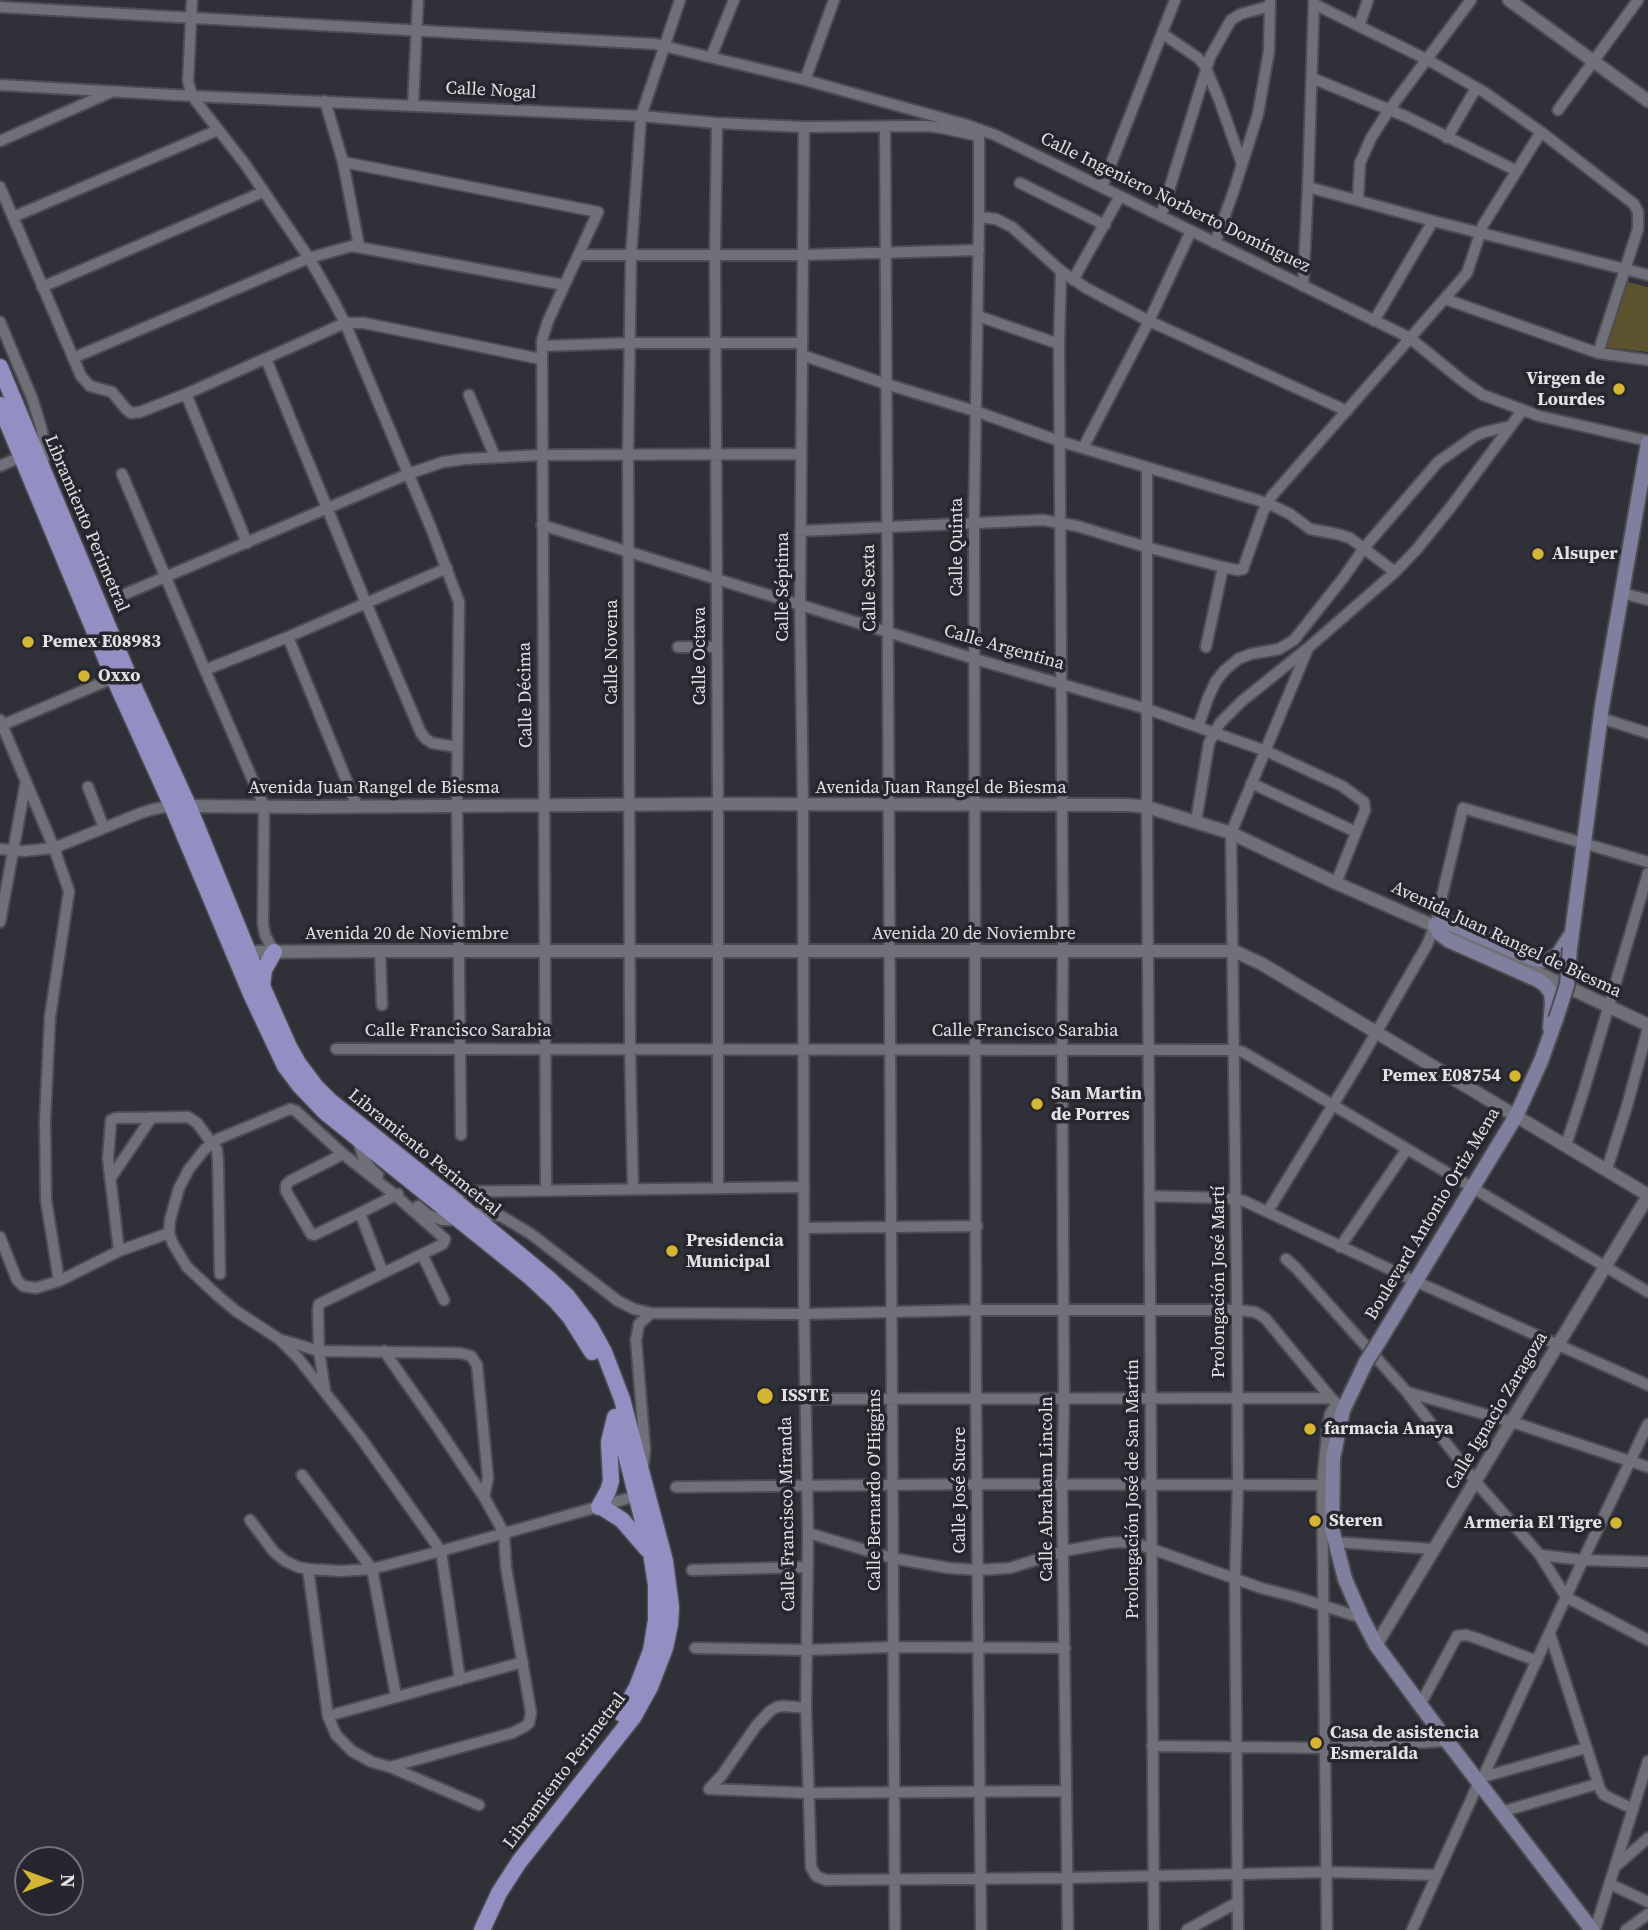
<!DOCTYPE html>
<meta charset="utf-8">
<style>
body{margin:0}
#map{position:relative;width:1648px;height:1930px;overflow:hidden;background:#303038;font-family:"Source Serif 4",serif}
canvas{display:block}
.north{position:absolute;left:14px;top:1846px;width:70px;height:70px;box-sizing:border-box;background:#27262e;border:2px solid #717178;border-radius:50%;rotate:90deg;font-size:19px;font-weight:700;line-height:28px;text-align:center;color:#e1e1e6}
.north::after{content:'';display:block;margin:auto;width:24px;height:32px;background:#d5b534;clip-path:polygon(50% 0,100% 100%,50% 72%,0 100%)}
</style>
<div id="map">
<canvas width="1648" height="1930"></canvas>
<div class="north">N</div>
</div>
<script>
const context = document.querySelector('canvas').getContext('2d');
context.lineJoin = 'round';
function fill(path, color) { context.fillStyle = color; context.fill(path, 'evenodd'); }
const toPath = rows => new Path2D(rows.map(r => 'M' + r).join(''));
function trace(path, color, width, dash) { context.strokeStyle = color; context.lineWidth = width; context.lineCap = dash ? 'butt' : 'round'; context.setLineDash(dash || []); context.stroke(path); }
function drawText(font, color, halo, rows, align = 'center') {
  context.font = font + ' "Source Serif 4",serif'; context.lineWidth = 7; context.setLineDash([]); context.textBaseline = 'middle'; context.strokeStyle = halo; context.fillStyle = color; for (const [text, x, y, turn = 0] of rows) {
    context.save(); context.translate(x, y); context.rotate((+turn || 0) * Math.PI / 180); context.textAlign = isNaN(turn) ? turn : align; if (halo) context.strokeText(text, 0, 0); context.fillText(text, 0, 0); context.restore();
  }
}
const green = toPath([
 [1627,282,1648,287,1648,352,1605,347]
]);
const minor = toPath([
 [192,0,188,81,192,96,245,164,309,258,333,300,345,323,431,528,459,602,457,806,461,1135],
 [1314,4,1428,60,1484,92,1541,132,1634,204,1638,212,1638,229,1598,353],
 [0,7,655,44,805,80,967,125,995,135,1400,333,1411,339,1464,382,1483,395,1539,416,1648,441],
 [1359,26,1368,0],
 [1163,34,1198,58,1205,66,1220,102,1242,164],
 [711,57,734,0],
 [1312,78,1407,117,1517,171],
 [805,80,834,0],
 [0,85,192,96,641,116,717,123,804,127,927,126,942,128,979,136],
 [325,101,343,162,359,246],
 [413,106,418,0],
 [1558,110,1638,0],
 [717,123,715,255,718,804,718,1188],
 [804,127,800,604,803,805,804,1314,808,1533,806,1708,811,1867,816,1876,826,1880,1067,1878,1327,1872,1436,1875],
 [885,127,895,1930],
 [979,129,979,217,974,522,976,1399,981,1930],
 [1447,138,1476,88],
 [0,141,109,93],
 [343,162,598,212,548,321,542,340,546,1191],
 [1020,183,1105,225],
 [0,187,81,376,90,386,112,392,126,409,131,413,140,412,186,394,345,323,364,323,541,359],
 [1102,187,1175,0],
 [1308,187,1433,221,1648,275],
 [1358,200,1360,163,1371,138,1389,110,1471,0],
 [1161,216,1210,57,1231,20,1241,14,1270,6],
 [13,217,218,130],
 [979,217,996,219,1012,227,1061,271,1086,288,1149,321,1347,411],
 [1215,243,1234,190,1258,114,1269,51,1270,2],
 [578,255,803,255,979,250],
 [1061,271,1059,344,1063,951,1062,1048,1064,1398,1062,1485,1068,1930],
 [1073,280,1120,196],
 [1303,286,1308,187,1314,0],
 [42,287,263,192],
 [1445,299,1598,353,1648,360],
 [978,316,1059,344],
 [1374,321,1433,221],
 [0,322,32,398,41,427,46,452,41,467],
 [542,346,629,343,802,343],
 [802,355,886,384,975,411,1059,441,1267,503,1290,514,1310,529,1337,534,1350,538,1395,572],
 [73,358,309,258,352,246,564,285],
 [266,359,366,603,421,733,426,739,432,743,457,747],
 [186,394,247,543],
 [469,395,495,457],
 [1083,448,1149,321,1191,231],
 [0,466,25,455],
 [1147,468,1147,807,1154,1930],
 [122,474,205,670,264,806,263,924,265,935,274,952],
 [542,525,975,659,1147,709,1266,751,1342,786,1364,802,1365,810,1336,883],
 [800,531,1043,520,1077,526,1146,547,1223,567,1237,570,1243,569,1263,512,1271,497,1467,273,1483,225,1541,132],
 [1622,593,1648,600],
 [125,594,408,474,443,462,465,459,542,455,801,454],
 [288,637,357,806],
 [678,647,717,647],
 [1206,647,1223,567],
 [205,670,288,637,447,568],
 [1601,718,1648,733],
 [0,720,54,848,69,891,50,1017,45,1120,46,1200,59,1281],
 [0,726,118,676],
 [1198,727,1208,698,1216,681,1225,670,1238,659,1251,654,1279,649,1294,640,1344,577,1364,548,1438,462,1475,436,1485,432,1511,426],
 [1251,783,1356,832],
 [88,787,104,828],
 [1196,821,1209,743,1220,723,1242,701,1308,648,1395,572,1417,549,1450,508,1522,411],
 [0,849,24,851,54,848,141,813,154,809,172,806],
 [0,922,26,781],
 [380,951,382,1005],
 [336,1049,1235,1050,1243,1052,1333,1105,1648,1292],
 [358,1140,363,1157,372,1170,378,1175],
 [1566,1145,1584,1090,1648,873],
 [343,1154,290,1181,286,1185,286,1191,311,1234,314,1235,360,1213,398,1194],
 [1607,1169,1627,1106,1648,1028],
 [110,1179,152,1117],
 [633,1189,630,1048,628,453,631,256,641,116,680,0],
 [443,1192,804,1187],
 [1149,1196,1226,1198,1244,1201,1415,1281,1648,1385],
 [418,1206,428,1215,442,1220,458,1220,470,1214,480,1213,501,1216,531,1234,618,1301,634,1309,651,1313,804,1314,977,1310,1237,1310,1255,1312,1265,1318,1331,1398,1343,1410],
 [1268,1211,1355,1069,1427,945,1435,925,1463,808,1648,862],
 [360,1213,383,1273],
 [804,1228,977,1226],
 [0,1237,17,1280,23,1286,36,1288,59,1281,119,1251,169,1233],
 [1340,1247,1407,1149],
 [119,1251,108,1159,111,1120,116,1118,188,1117,197,1123,217,1150,218,1161,220,1274],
 [422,1254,444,1300],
 [1286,1259,1296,1268,1406,1391,1476,1482,1540,1555,1566,1597,1648,1640],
 [282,1340,319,1351,460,1353,471,1356,477,1365,488,1478,484,1497,504,1533,506,1567,531,1713,529,1723,524,1727,512,1733,390,1767],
 [384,1351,438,1428,484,1497],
 [325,1391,319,1351,318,1310,319,1304,443,1244,445,1239,395,1195,343,1154,296,1111,290,1109,218,1139,205,1149,189,1169,179,1188,170,1220,169,1233,173,1244,187,1267,218,1296,236,1311,279,1339,298,1358,360,1437,441,1551,460,1680],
 [1407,1392,1512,1422,1648,1467],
 [804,1399,1331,1398],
 [643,1468,645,1449,636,1340,639,1324,651,1313],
 [302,1475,372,1569,396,1696],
 [676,1487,978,1484,1332,1485],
 [250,1520,274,1552,285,1561,298,1567,308,1569,341,1571,372,1569,441,1551,640,1495],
 [808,1533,892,1558,949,1568,978,1570,1010,1568,1064,1551,1108,1543,1124,1542,1138,1544,1261,1588,1296,1597,1362,1618],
 [1334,1542,1433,1549],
 [1540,1555,1583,1560,1648,1562],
 [308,1569,328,1716,336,1735,352,1751,372,1762,390,1767,479,1805],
 [692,1570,808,1567],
 [1550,1634,1600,1789,1604,1795,1633,1809],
 [695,1648,807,1650,893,1647,1065,1648],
 [1420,1705,1457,1636,1466,1635,1476,1638,1537,1661],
 [328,1716,523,1662],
 [1152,1746,1325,1748,1447,1741],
 [1483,1777,1586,1748],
 [709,1789,808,1793,1065,1791],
 [709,1789,722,1775,756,1726,770,1711,777,1707,784,1706,806,1708],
 [1501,1812,1597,1784],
 [1616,1866,1648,1838],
 [1610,1884,1648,1902],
 [1187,1930,1238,1902],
 [1238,1930,1235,1580,1238,1484,1237,1310,1231,833,1308,648],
 [1327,1930,1322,1484,1328,1424,1330,1414,1336,1404],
 [1412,1930,1479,1782,1483,1777,1583,1560,1648,1424],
 [1595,1930,1648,1761],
 [1626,1930,1648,1914]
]);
const tertiary = toPath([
 [1509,0,1648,101],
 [182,806,308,807,718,804,1128,805,1147,807,1231,833,1336,883,1498,954,1648,1025],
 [241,952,380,951,1234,951,1262,964,1648,1195],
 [1376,1645,1648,1196]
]);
const secondary = toPath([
 [1570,948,1602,706,1648,443],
 [1550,1028,1552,1003,1551,993,1545,985,1538,980,1448,940,1440,934,1435,925,1448,923,1454,925,1531,958,1540,960,1548,961,1554,957,1559,953,1570,936],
 [1378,1343,1516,1116,1541,1061,1556,1019],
 [1366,1362,1343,1410,1333,1458,1332,1529,1345,1579,1362,1618,1376,1645,1447,1741,1592,1930]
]);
const primary = toPath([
 [0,367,127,672,188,805,262,986,289,1047,298,1063,316,1087,330,1101,444,1192,549,1279,567,1296,589,1325,604,1352,622,1399,665,1561,671,1607,670,1624,665,1648,650,1687,634,1716,519,1862,499,1893,482,1930],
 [0,405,114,678,172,806,251,994,285,1066,300,1086,325,1112,529,1276,556,1301,570,1317,592,1352],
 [262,986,264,970,274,952],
 [617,1419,651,1553,656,1585,656,1620,651,1651,637,1687,622,1714],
 [600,1506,622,1520,647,1549],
 [599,1507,608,1491,611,1481,609,1442,615,1417]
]);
const secondaryBridge = toPath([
 [1556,1019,1567,985,1570,948],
 [1366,1362,1378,1343]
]);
const markers = [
 [1619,389,7,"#d5b534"],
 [1538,554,7,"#d5b534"],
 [28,642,7,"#d5b534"],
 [84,676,7,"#d5b534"],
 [1515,1076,7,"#d5b534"],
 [1037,1104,7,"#d5b534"],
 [672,1251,7,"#d5b534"],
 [765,1396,9,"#d5b534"],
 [1310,1429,7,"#d5b534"],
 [1315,1521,7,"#d5b534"],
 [1616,1523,7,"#d5b534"],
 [1316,1743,7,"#d5b534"]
];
const streetNames = [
 ["Calle Nogal",491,91,3],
 ["Calle Ingeniero Norberto Domínguez",1175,203,26],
 ["Libramiento Perimetral",86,524,67],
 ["Calle Quinta",957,547,-90],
 ["Calle Séptima",783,587,-90],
 ["Calle Sexta",870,588,-91],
 ["Calle Argentina",1004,648,16],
 ["Calle Novena",612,652,-90],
 ["Calle Octava",700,656,-90],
 ["Calle Décima",526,695,-91],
 ["Avenida Juan Rangel de Biesma",374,788],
 ["Avenida Juan Rangel de Biesma",941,788],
 ["Avenida 20 de Noviembre",407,934],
 ["Avenida 20 de Noviembre",974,934],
 ["Avenida Juan Rangel de Biesma",1506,940,25],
 ["Calle Francisco Sarabia",458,1031],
 ["Calle Francisco Sarabia",1025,1031],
 ["Libramiento Perimetral",424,1153,39],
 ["Boulevard Antonio Ortiz Mena",1433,1214,-59],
 ["Prolongación José Martí",1219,1282,-90],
 ["Calle Ignacio Zaragoza",1497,1411,-59],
 ["Calle Abraham Lincoln",1047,1489,-90],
 ["Prolongación José de San Martín",1133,1489,-90],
 ["Calle Bernardo O'Higgins",875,1490,-90],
 ["Calle José Sucre",960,1490,-90],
 ["Calle Francisco Miranda",788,1514,-91],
 ["Libramiento Perimetral",565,1771,-53]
];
const poiNames = [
 ["Virgen de",1605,379,"right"],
 ["Lourdes",1605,400,"right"],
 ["Alsuper",1552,554],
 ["Pemex E08983",42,642],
 ["Oxxo",98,676],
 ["Pemex E08754",1501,1076,"right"],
 ["San Martin",1051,1094],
 ["de Porres",1051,1115],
 ["Presidencia",686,1241],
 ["Municipal",686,1262],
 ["ISSTE",781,1396],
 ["farmacia Anaya",1324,1429],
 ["Steren",1329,1521],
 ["Armeria El Tigre",1602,1523,"right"],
 ["Casa de asistencia",1330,1733],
 ["Esmeralda",1330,1754]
];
fill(green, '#5c522e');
trace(minor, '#4d4c53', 14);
trace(tertiary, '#4d4c53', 16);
trace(secondary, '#4d4c53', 18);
trace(primary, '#4d4c53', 19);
trace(minor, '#707079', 10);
trace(tertiary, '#707079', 12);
trace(secondary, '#817f9e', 14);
trace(primary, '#938fc3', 16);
trace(secondaryBridge, '#4d4c53', 18, []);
trace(secondaryBridge, '#817f9e', 14);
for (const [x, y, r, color] of markers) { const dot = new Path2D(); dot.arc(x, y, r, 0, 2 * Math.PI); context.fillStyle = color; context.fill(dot); trace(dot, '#27262e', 2.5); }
drawText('18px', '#e1e1e6', '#27262e', streetNames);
drawText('bold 18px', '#e1e1e6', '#27262e', poiNames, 'left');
</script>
